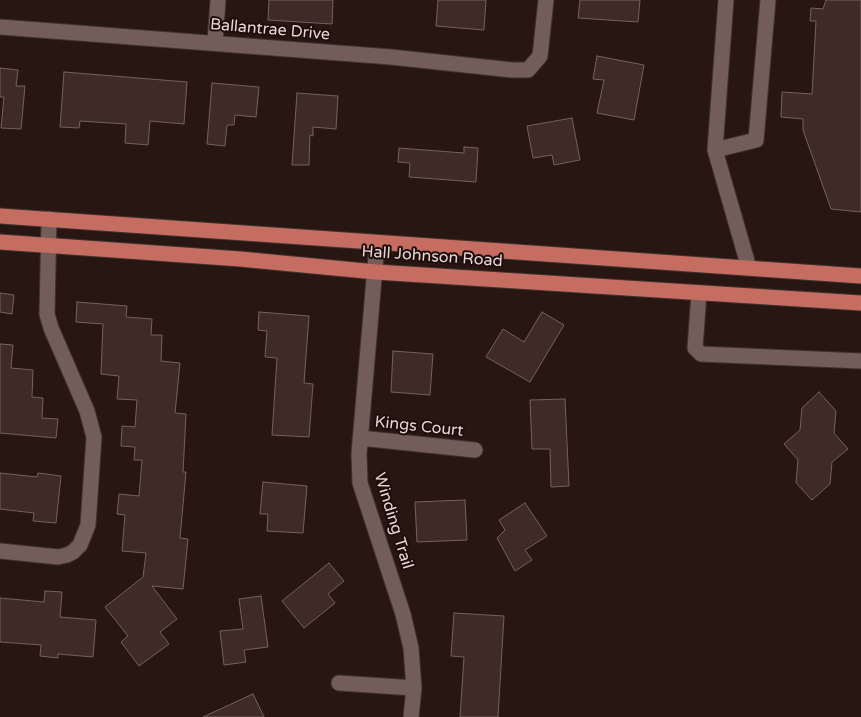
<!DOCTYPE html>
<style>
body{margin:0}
canvas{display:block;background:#281613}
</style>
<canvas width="861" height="717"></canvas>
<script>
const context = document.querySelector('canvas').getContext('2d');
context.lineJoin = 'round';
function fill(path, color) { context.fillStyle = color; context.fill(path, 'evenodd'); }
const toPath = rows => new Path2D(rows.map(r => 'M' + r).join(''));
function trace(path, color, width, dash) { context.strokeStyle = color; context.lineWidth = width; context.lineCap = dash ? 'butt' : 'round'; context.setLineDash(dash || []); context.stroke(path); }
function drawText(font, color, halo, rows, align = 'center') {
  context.font = font + ' "Varela Round",sans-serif'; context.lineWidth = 4; context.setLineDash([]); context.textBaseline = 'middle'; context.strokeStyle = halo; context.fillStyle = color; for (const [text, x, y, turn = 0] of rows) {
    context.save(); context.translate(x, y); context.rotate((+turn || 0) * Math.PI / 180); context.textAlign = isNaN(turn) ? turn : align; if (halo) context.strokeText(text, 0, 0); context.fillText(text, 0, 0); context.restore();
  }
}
const building = toPath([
 [269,0,333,0,332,24,268,20,269,0],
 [438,0,486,0,484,30,436,26,438,0],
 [580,0,640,0,638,22,578,18,580,0],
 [826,0,861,0,861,212,831,209,803,130,803,119,781,117,782,92,812,94,816,21,810,21,811,8,823,9,826,0],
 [597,56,644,65,634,120,597,113,604,80,593,79,597,56],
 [0,68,18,70,16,86,25,86,21,129,1,128,4,97,0,97,0,68],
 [64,72,187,82,184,124,150,121,148,145,125,143,126,124,80,121,79,128,60,127,64,72],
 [212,83,259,87,256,117,235,115,234,125,227,125,225,146,207,144,212,83],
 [297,93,338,96,336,129,313,127,313,136,310,135,309,165,292,165,297,93],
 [572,118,580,160,554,165,552,155,533,158,527,126,572,118],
 [464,147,478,148,476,182,409,177,410,163,398,162,399,148,464,153,464,147],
 [0,293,14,295,12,314,0,312,0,293],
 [77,302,127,306,126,317,152,319,151,335,162,335,161,361,180,363,175,413,186,414,183,472,186,472,180,538,188,539,183,589,152,586,177,619,160,632,169,644,139,666,121,642,128,636,105,607,143,577,146,553,122,551,125,515,117,514,119,494,139,496,142,460,134,460,135,447,121,446,122,426,135,427,137,400,117,399,119,376,101,374,103,324,76,322,77,302],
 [259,312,309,316,304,383,313,384,309,437,272,435,277,358,265,357,267,331,258,330,259,312],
 [542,312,564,325,530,382,486,357,503,329,524,342,542,312],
 [0,344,13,345,11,368,33,370,32,397,43,398,42,418,58,419,56,438,0,433,0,344],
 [393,351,433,354,430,395,391,392,393,351],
 [819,392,836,411,834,433,848,449,832,462,830,484,812,500,796,483,798,460,784,444,800,430,802,408,819,392],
 [565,399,569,486,551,487,550,449,532,449,530,400,565,399],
 [0,473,37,477,38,473,61,476,56,523,33,521,34,513,0,509,0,473],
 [263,482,307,486,303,533,267,531,268,514,260,514,263,482],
 [465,500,467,540,417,542,415,502,465,500],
 [525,503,547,536,525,550,532,560,515,571,497,538,505,530,499,520,525,503],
 [329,563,344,581,328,594,335,603,304,628,282,601,329,563],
 [45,591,62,592,60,617,96,620,93,657,58,654,58,658,40,656,41,645,0,642,0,598,44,602,45,591],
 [261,596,268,647,244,650,246,662,224,665,220,631,243,629,239,599,261,596],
 [454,613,504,616,498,717,460,717,464,657,451,656,454,613],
 [253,694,264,717,203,717,253,694]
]);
const minor = toPath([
 [726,0,715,150,749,268],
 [0,27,391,57,512,70,528,70,540,56,546,0],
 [215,43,218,0],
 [715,150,756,140,768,0],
 [377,244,359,454,360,483,403,614,411,648,414,688,411,717],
 [699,293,695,348,701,354,861,361],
 [360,438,475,450],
 [0,551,58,557,67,555,73,552,80,545,88,525,94,437,87,411,51,328,47,314,49,219],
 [339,683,414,688]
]);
const major = toPath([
 [0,216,861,276],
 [0,242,240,259,376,272,861,303]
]);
const streetNames = [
 ["Ballantrae Drive",270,30,5],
 ["Hall Johnson Road",432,257,4],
 ["Kings Court",419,427,6],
 ["Winding Trail",393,521,73]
];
fill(building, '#3e2a27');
trace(building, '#77605c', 1);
trace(minor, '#3f3230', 17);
trace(major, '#3f3230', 17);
trace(minor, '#735d59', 15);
trace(major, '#c66d62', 15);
drawText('16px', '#e4d7d4', '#1e0d0a', streetNames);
</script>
